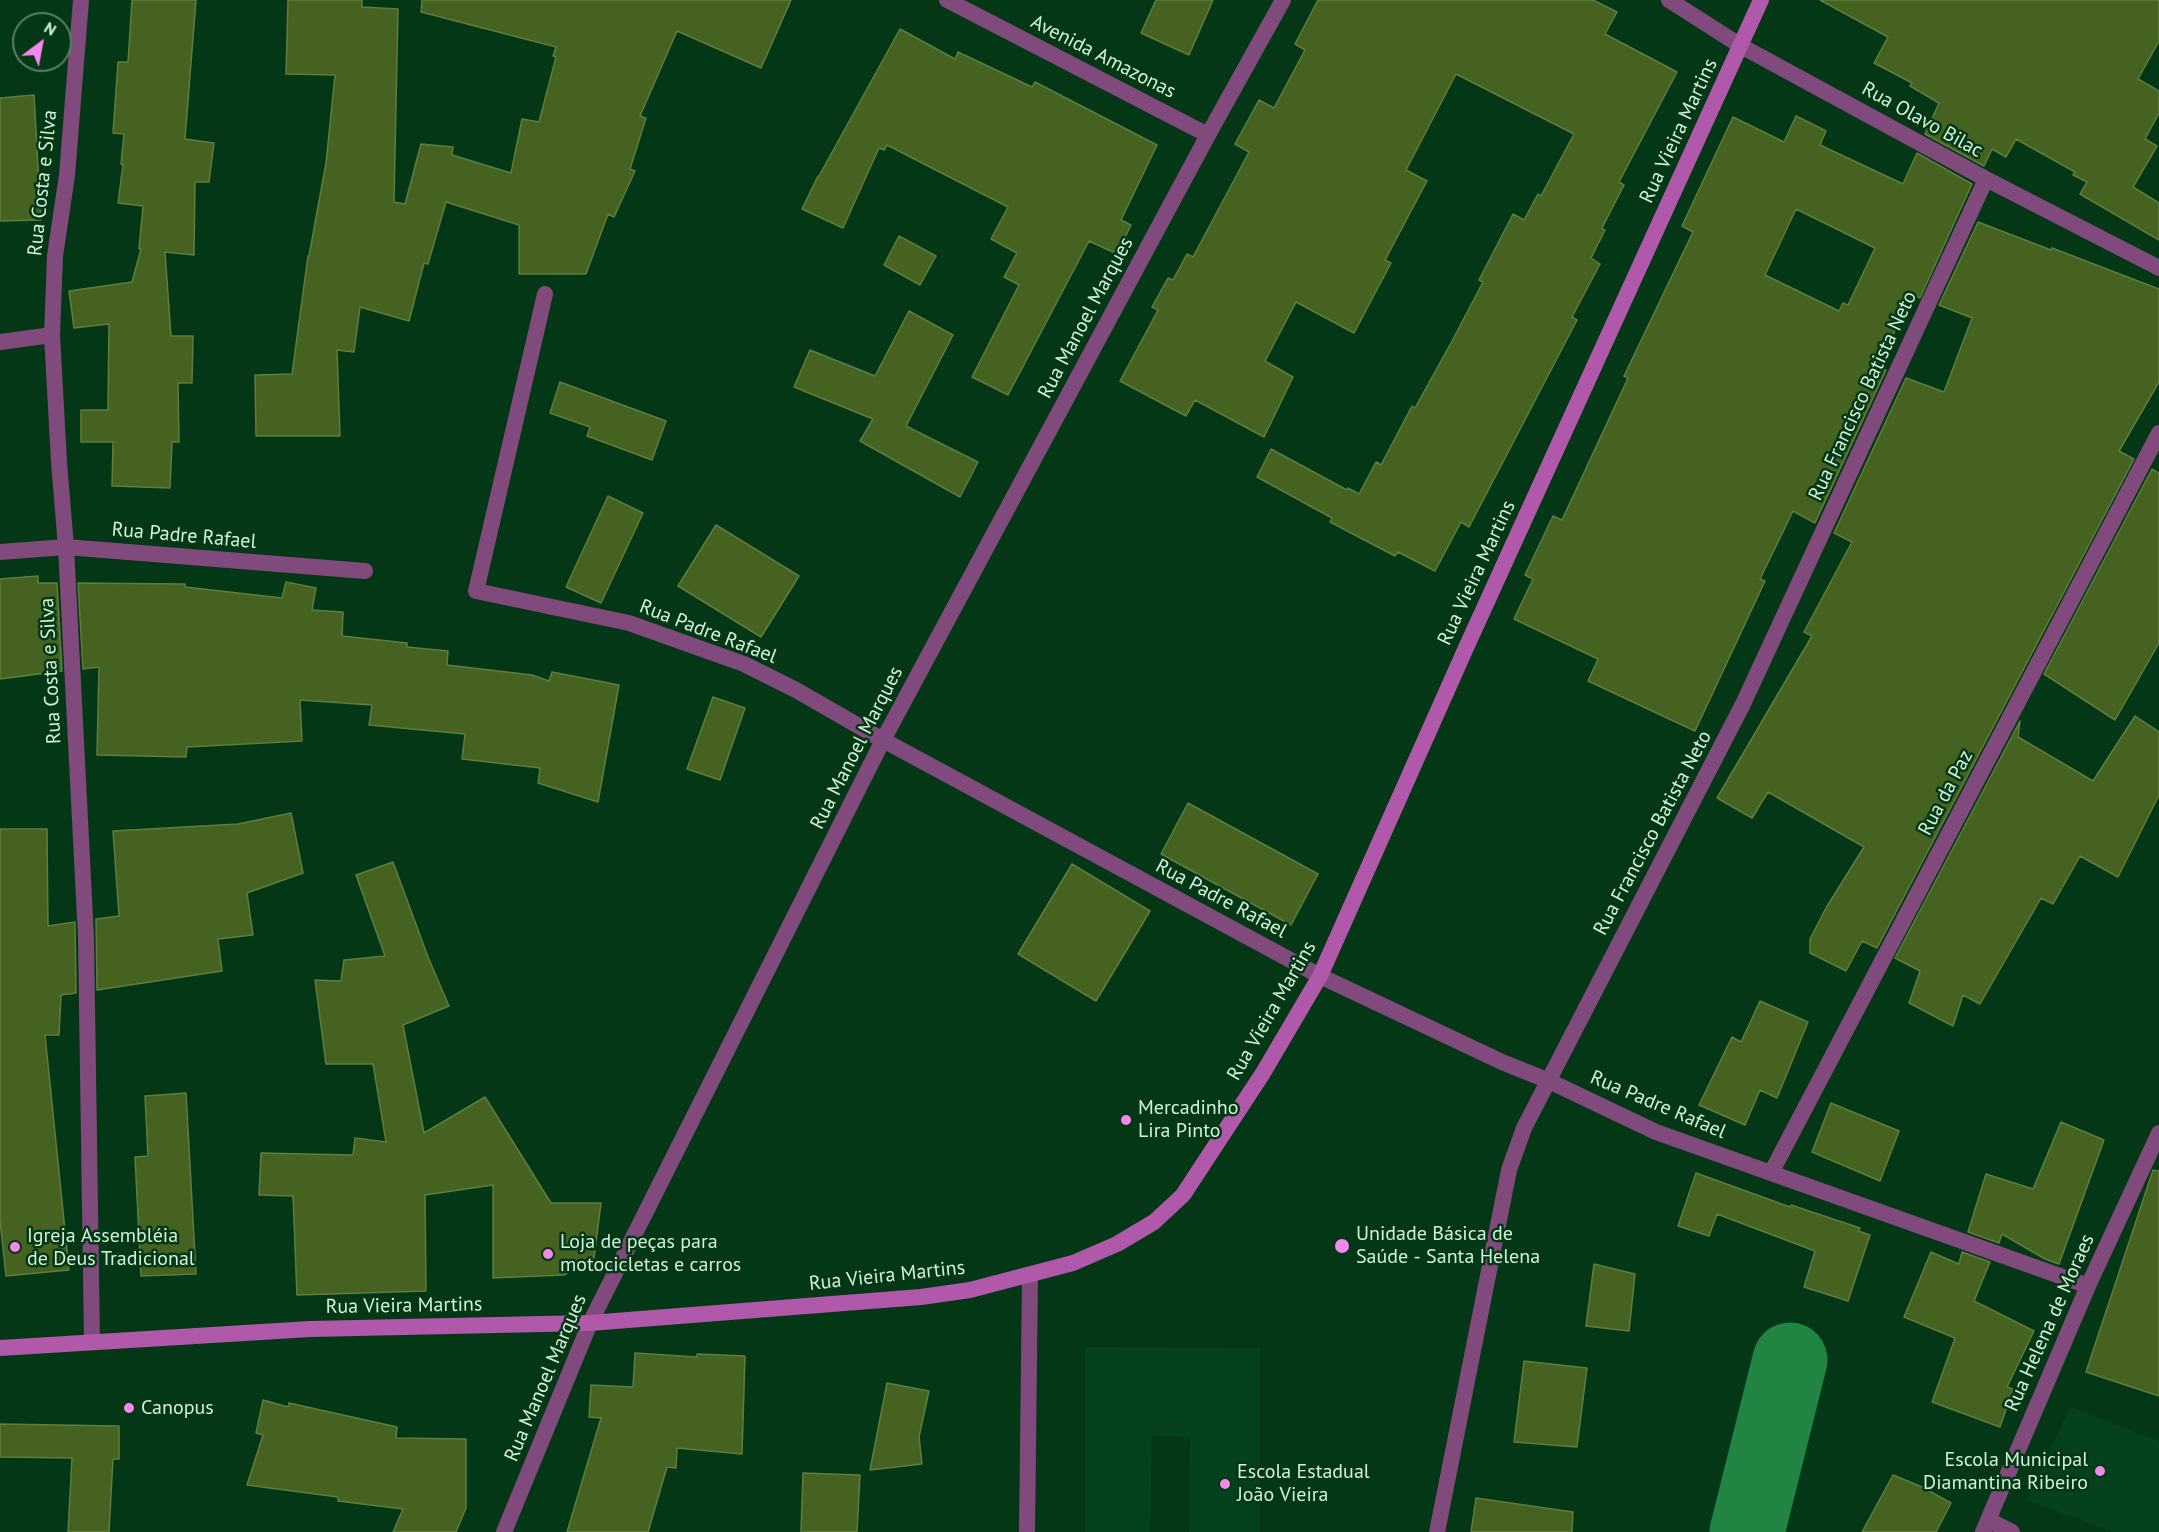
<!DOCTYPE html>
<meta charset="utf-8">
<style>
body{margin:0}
#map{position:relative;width:2159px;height:1532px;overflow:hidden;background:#033716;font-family:"PT Sans",sans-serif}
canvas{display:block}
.north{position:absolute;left:12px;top:12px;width:60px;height:60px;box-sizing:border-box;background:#033716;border:2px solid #568264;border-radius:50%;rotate:32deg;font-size:16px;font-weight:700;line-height:24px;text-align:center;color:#d2f2d8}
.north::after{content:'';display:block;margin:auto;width:21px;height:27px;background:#f688ed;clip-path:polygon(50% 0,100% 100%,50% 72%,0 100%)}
</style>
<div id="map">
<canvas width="2159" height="1532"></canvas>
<div class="north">N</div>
</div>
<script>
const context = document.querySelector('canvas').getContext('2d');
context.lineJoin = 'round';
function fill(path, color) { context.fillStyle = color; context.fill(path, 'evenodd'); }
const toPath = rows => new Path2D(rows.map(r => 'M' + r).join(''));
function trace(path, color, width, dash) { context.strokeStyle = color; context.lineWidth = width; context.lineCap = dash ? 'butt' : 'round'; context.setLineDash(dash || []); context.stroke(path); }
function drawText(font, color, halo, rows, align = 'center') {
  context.font = font + ' "PT Sans",sans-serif'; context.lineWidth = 5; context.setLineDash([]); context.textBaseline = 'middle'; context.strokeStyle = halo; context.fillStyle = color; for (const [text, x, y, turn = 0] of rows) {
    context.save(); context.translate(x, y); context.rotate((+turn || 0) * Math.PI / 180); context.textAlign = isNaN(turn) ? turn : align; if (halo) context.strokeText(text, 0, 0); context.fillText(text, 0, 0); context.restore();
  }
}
const built = toPath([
 [1085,1347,1260,1348,1260,1532,1189,1532,1190,1437,1152,1436,1150,1532,1085,1532],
 [2070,1407,2159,1441,2159,1532,2112,1532,2027,1500]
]);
const river = toPath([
 [1747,1532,1790,1360]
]);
const building = toPath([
 [132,0,196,0,185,139,214,143,209,182,195,182,194,255,165,252,171,336,193,336,192,383,178,383,179,442,172,442,170,488,112,486,113,442,81,442,81,410,108,410,109,324,74,328,69,291,132,282,141,249,139,249,143,206,118,203,123,165,121,164,124,134,113,133,118,62,128,62,132,0],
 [288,0,362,0,362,7,398,9,394,202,405,204,421,144,453,147,452,155,511,173,522,119,539,122,556,57,553,56,556,47,421,12,422,0,791,0,761,68,677,31,640,116,646,118,630,169,635,171,614,217,608,214,586,274,519,274,519,225,446,202,428,264,424,263,409,321,360,307,354,352,337,350,340,436,256,436,255,375,292,374,308,256,309,256,326,163,335,75,286,74,288,0],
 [1156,0,1213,0,1189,55,1141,33,1156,0],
 [1318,0,1593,0,1617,12,1605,34,1677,72,1619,182,1624,185,1602,228,1605,230,1591,258,1600,264,1572,317,1577,320,1469,527,1461,522,1435,571,1398,552,1395,556,1330,522,1332,518,1257,477,1271,449,1347,490,1348,488,1359,494,1376,462,1381,465,1412,406,1415,408,1451,343,1483,282,1479,280,1513,214,1524,220,1538,194,1541,196,1574,134,1456,74,1406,170,1427,181,1385,260,1391,263,1354,333,1296,302,1265,361,1293,377,1264,437,1195,400,1186,416,1120,381,1158,310,1152,307,1168,278,1173,280,1187,254,1193,257,1249,152,1235,144,1259,100,1274,108,1305,50,1295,44,1318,0],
 [1820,0,2159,0,2159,41,2138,79,2159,91,2159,113,2145,139,2157,146,2133,187,2159,203,2159,240,2080,194,2087,182,2073,175,2075,172,2016,139,2006,157,1992,149,1984,166,1925,134,1939,103,1910,86,1912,83,1874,63,1888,37,1820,0],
 [900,29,955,59,958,52,1032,87,1035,82,1157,145,1121,220,1131,225,1117,254,1089,241,1008,395,972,377,1019,285,1004,277,1017,253,991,239,1008,207,887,145,884,150,879,148,843,228,802,209,818,176,819,176,900,29],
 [34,95,41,220,0,221,0,98,34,95],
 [1796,116,1826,131,1820,145,1903,184,1917,153,1972,184,1920,298,1916,296,1911,307,1907,305,1878,367,1886,370,1815,523,1793,511,1760,579,1765,581,1695,731,1588,681,1598,659,1514,619,1533,579,1525,575,1553,516,1562,520,1628,378,1624,376,1693,232,1682,226,1733,117,1784,142,1796,116],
 [1796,209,1875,248,1848,305,1843,303,1839,311,1765,275,1796,209],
 [1978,222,2051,250,2052,248,2159,289,2159,382,2119,451,2134,459,1877,948,1862,941,1846,971,1810,953,1810,939,1826,908,1864,847,1768,792,1752,818,1717,798,1812,636,1804,632,1852,542,1834,533,1906,378,1944,392,1972,318,1939,305,1978,222],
 [899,236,936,256,920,285,884,265,899,236],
 [909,311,953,335,906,426,978,462,960,497,860,441,873,419,794,387,810,350,875,376,909,311],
 [560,382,666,421,652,460,587,436,590,427,550,413,560,382],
 [2152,469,2159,473,2159,643,2115,720,2044,674,2152,469],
 [608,496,643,513,601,603,566,587,608,496],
 [716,525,799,576,761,637,678,586,716,525],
 [38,576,38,583,57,583,62,671,0,679,0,579,38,576],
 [286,582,316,588,312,610,343,612,342,636,407,643,407,647,448,651,447,665,532,675,549,681,552,672,619,685,598,802,538,783,540,768,462,759,465,734,369,725,372,705,300,700,302,741,187,747,186,757,97,755,99,667,83,669,78,583,185,584,185,587,282,598,286,582],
 [713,697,745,708,720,780,687,769,713,697],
 [2135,716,2159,732,2159,795,2118,877,2080,856,2053,904,2041,898,1980,1004,1963,995,1953,1026,1909,1003,1920,971,1895,958,2020,721,2018,737,2093,781,2135,716],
 [1188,803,1318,874,1291,925,1161,854,1188,803],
 [291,813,303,873,247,893,253,935,218,939,222,971,97,990,96,919,119,916,113,831,238,824,291,813],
 [0,829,47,829,48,926,75,922,76,993,61,995,59,1035,45,1035,69,1270,6,1276,0,1220,0,829],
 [393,862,428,957,449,1006,403,1025,424,1133,485,1097,551,1203,601,1203,594,1258,564,1275,493,1278,493,1185,425,1195,426,1291,297,1295,293,1196,259,1195,261,1153,353,1155,355,1138,386,1142,373,1064,326,1064,315,980,341,981,344,960,385,956,356,875,393,862],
 [1072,864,1150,911,1096,1001,1018,954,1072,864],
 [1760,1001,1808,1022,1777,1098,1760,1090,1745,1125,1699,1105,1732,1037,1741,1042,1760,1001],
 [186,1093,196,1274,141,1276,135,1157,148,1156,145,1096,186,1093],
 [1831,1103,1899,1131,1880,1181,1812,1152,1831,1103],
 [2061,1122,2104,1140,2059,1264,2045,1259,2002,1234,1999,1243,1968,1232,1986,1174,2033,1189,2061,1122],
 [2153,1170,2159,1171,2159,1396,2086,1372,2153,1170],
 [1696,1173,1790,1207,1791,1205,1860,1228,1858,1231,1870,1235,1848,1301,1804,1287,1815,1251,1717,1214,1709,1236,1678,1226,1696,1173],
 [1931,1252,1959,1264,1962,1252,1990,1262,1974,1301,2034,1331,2007,1387,2013,1389,2000,1427,1932,1402,1955,1338,1904,1317,1931,1252],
 [1594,1264,1635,1274,1629,1331,1586,1326,1594,1264],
 [635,1353,697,1357,697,1354,745,1356,742,1454,677,1448,676,1468,667,1467,648,1532,567,1532,601,1418,589,1417,591,1385,633,1387,635,1353],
 [1524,1361,1587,1368,1577,1447,1514,1442,1524,1361],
 [887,1383,929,1391,919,1437,922,1464,870,1470,887,1383],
 [263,1400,288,1407,289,1403,397,1427,396,1438,466,1439,466,1508,456,1532,393,1532,403,1509,338,1501,338,1497,247,1485,263,1435,256,1433,263,1400],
 [0,1424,119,1426,119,1459,113,1459,109,1532,68,1532,72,1458,0,1457,0,1424],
 [803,1473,860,1475,857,1532,801,1532,803,1473],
 [1893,1475,1922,1487,1951,1503,1936,1532,1862,1532,1893,1475],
 [1476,1498,1573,1512,1572,1532,1471,1532,1476,1498]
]);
const minor = toPath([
 [81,0,67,175,55,256,52,335,59,462,66,547,86,937,92,1342],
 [947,0,1208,135],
 [1669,0,1741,46,1986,179,2159,268],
 [545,294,476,591,629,623,744,664,796,690,883,740,1320,976,1502,1062,1549,1081,1656,1132,2088,1286],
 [0,342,52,335],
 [0,552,66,547,365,571],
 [1771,1173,2159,433],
 [1988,1520,2012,1532],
 [504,1532,590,1323,883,740,1208,135,1283,0],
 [1027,1532,1030,1275],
 [1437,1532,1509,1170,1524,1128,1743,704,1986,179],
 [1983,1532,2088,1286,2159,1133]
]);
const secondary = toPath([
 [0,1348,310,1329,590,1323,921,1297,970,1290,1073,1263,1117,1244,1154,1222,1183,1195,1263,1073,1320,976,1465,650,1761,0]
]);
const markers = [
 [1126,1120,6,"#f688ed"],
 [1342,1246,8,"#f688ed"],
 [15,1247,6,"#f688ed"],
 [548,1254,6,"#f688ed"],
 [129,1408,6,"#f688ed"],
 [2100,1471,6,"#f688ed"],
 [1225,1484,6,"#f688ed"]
];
const streetNames = [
 ["Avenida Amazonas",1103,57,27],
 ["Rua Olavo Bilac",1922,120,29],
 ["Rua Vieira Martins",1679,131,-65],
 ["Rua Costa e Silva",43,183,-84],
 ["Rua Manoel Marques",1086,318,-62],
 ["Rua Francisco Batista Neto",1863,396,-65],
 ["Rua Padre Rafael",184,536,5],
 ["Rua Vieira Martins",1477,573,-65],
 ["Rua Padre Rafael",708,632,21],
 ["Rua Costa e Silva",51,671,-93],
 ["Rua Manoel Marques",857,748,-63],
 ["Rua da Paz",1946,793,-62],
 ["Rua Francisco Batista Neto",1653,833,-62],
 ["Rua Padre Rafael",1221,899,28],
 ["Rua Vieira Martins",1272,1011,-60],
 ["Rua Padre Rafael",1658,1105,23],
 ["Rua Vieira Martins",887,1276,-6],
 ["Rua Vieira Martins",404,1306,-1],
 ["Rua Helena de Moraes",2050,1323,-66],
 ["Rua Manoel Marques",546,1378,-67]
];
const poiNames = [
 ["Mercadinho",1138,1108],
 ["Lira Pinto",1138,1131],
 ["Unidade Básica de",1356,1234],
 ["Saúde - Santa Helena",1356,1257],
 ["Igreja Assembléia",27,1236],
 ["de Deus Tradicional",27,1259],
 ["Loja de peças para",560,1242],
 ["motocicletas e carros",560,1265],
 ["Canopus",141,1408],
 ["Escola Municipal",2088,1460,"right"],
 ["Diamantina Ribeiro",2088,1483,"right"],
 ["Escola Estadual",1237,1472],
 ["João Vieira",1237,1495]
];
fill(built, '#05411c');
trace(river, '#228443', 75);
fill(building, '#456221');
trace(building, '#5f7d3e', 1.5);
trace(minor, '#814a7c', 16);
trace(secondary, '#b058a9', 16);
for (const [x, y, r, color] of markers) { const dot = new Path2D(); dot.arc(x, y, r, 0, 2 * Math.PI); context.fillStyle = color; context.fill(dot); trace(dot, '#033716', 2); }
drawText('20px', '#d2f2d8', '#033716', streetNames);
drawText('20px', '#d2f2d8', '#033716', poiNames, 'left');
</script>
